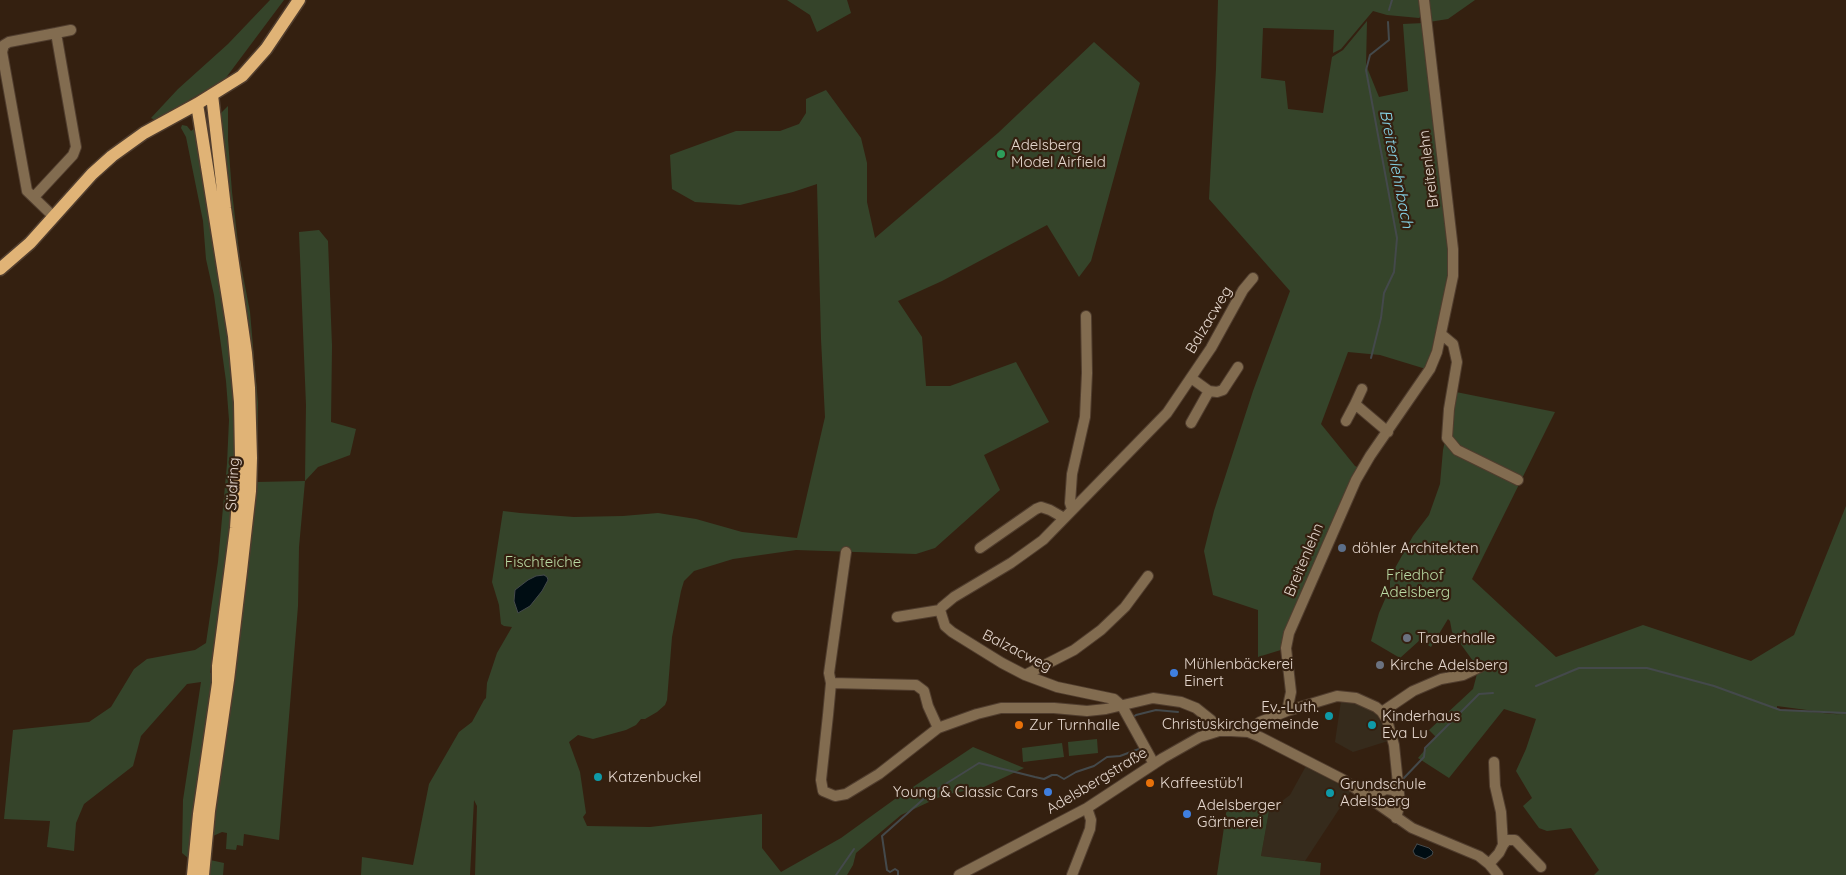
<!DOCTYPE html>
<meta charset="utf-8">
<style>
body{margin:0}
canvas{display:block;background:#342010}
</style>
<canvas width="1846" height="875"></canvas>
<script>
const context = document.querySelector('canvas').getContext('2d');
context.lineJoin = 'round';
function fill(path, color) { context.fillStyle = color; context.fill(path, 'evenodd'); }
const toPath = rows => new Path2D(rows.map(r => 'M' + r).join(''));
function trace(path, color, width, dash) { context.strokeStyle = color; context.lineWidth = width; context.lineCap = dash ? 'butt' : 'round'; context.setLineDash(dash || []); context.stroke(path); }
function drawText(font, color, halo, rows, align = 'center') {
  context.font = font + ' Quicksand,sans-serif'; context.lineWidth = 4.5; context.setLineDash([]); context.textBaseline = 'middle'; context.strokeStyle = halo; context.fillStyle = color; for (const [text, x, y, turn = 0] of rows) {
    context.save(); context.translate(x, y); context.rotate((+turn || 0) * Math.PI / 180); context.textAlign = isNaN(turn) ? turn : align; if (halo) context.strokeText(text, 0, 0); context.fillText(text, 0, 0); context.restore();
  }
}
const education = toPath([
 [1341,701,1350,702,1374,710,1384,728,1388,741,1353,752,1335,742],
 [1306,766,1351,791,1305,861,1261,856,1269,811,1290,795]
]);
const green = toPath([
 [270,0,284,0,225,79,155,120,151,118,178,89,228,44],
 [787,0,847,0,851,13,817,32,810,15],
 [1218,0,1421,0,1422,16,1419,18,1387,15,1373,11,1341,49,1333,53,1334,30,1263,28,1261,78,1285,81,1288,109,1323,113,1332,57,1343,50,1367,21,1366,65,1379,97,1408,91,1403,24,1424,23,1451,253,1437,336,1426,369,1380,355,1348,352,1321,424,1355,466,1360,468,1336,512,1287,632,1284,649,1258,657,1258,610,1213,595,1204,551,1214,511,1253,391,1290,291,1209,199,1216,69],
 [1429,0,1475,0,1448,19,1429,22],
 [1094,42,1140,83,1091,261,1079,277,1047,225,942,281,898,301,922,337,926,386,950,386,1016,362,1049,422,984,455,1000,490,935,548,916,554,796,550,733,559,694,571,684,581,681,591,672,637,667,700,665,705,657,712,645,719,641,719,636,725,626,730,593,739,578,735,569,742,580,772,586,813,583,817,587,826,650,827,762,814,762,848,781,872,841,838,895,799,973,747,1024,768,984,787,944,795,901,815,856,853,853,865,847,875,475,875,477,806,474,800,470,875,361,875,362,857,413,865,429,784,459,732,472,722,484,700,486,698,487,683,497,653,512,627,504,626,501,624,499,605,492,582,503,511,520,513,574,517,623,516,658,513,696,519,742,532,797,538,825,417,821,339,817,184,793,192,740,205,695,202,672,189,670,155,736,131,780,131,799,124,806,113,806,99,826,90,861,138,867,163,867,202,875,238,998,133],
 [228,106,228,140,232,192,240,260,250,312,258,403,257,482,305,481,306,405,299,232,319,230,328,241,332,346,331,422,356,429,350,455,318,467,305,481,299,547,298,606,279,840,244,834,243,846,237,845,236,850,226,849,227,833,222,832,213,836,211,835,246,561,227,194,224,149,220,114],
 [182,125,187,126,191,131,195,128,198,135,234,379,235,485,217,643,215,640,210,673,213,672,190,857,188,858,182,853,183,800,201,682,187,684,141,736,133,766,84,804,76,823,74,851,47,847,50,821,4,819,13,730,89,722,111,707,134,669,147,659,195,650,206,643,218,562,227,464,229,420,226,381,214,295,206,259,203,221,186,137,181,128],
 [1456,392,1555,412,1472,579,1556,657,1643,625,1751,661,1794,635,1846,506,1846,875,1594,875,1599,870,1571,828,1547,831,1539,828,1523,806,1532,798,1516,771,1526,749,1536,719,1504,709,1449,778,1418,758,1436,737,1429,730,1473,689,1477,674,1481,672,1452,632,1450,621,1448,619,1431,647,1420,640,1400,658,1371,641,1379,613,1390,588,1390,577,1413,536,1429,515,1440,484,1443,450],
 [1777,706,1844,715,1845,715,1777,709],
 [1097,739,1098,753,1069,756,1068,742],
 [1062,743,1064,757,1023,762,1022,748],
 [1227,807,1269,811,1261,856,1321,863,1320,875,1217,875],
 [210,860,224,863,223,875,209,875]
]);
const water = toPath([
 [544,575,547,577,548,580,542,591,530,606,518,613,514,601,515,590,528,580,536,576,544,575],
 [1417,844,1429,848,1433,852,1432,855,1425,859,1415,855,1413,851,1417,844]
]);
const stream = toPath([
 [1389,10,1392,0],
 [1371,358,1381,318,1384,293,1394,272,1397,238,1366,70,1370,55,1389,40,1388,22],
 [1536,686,1579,668,1647,668,1714,686,1780,710,1846,713],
 [1132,718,1136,715,1156,710,1178,712],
 [1402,780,1424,757,1425,748,1479,694,1493,693],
 [836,875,854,849],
 [898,875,898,871,895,869,890,872,887,870,882,836,928,795,979,763,1035,777,1044,779,1052,775,1057,775,1064,779,1076,772,1094,766,1107,757,1120,756,1139,749]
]);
const minor = toPath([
 [56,33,71,30],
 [34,197,73,155,76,147,56,33,9,42,4,45,2,52,27,191,54,217],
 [1441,334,1453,344,1457,362,1449,409,1447,438,1457,450,1518,480],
 [1362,389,1355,404,1388,432],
 [1209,391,1217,392,1223,390,1238,367],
 [1346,421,1355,404],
 [1191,423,1209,391,1191,378],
 [1072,509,1070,503,1072,474,1085,417,1087,373,1086,316],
 [980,548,1036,509,1041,507,1050,510,1064,518],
 [846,552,829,673,831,683,828,715,821,780,823,791,835,796,846,794,879,774,938,728],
 [897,617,940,610],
 [1025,675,1074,650,1101,630,1125,607,1148,576],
 [831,683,916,685,924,691,928,706,938,728,977,714,1001,708,1054,708,1087,711,1106,709,1153,698,1181,702,1196,708,1211,720,1219,731],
 [1287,711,1291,692,1286,648,1289,633,1356,480,1370,456,1430,369,1437,352,1453,276,1453,249,1424,0],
 [1382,712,1413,691,1441,679,1463,675,1480,667],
 [1248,732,1260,722,1287,711,1337,696,1356,698,1376,707,1382,712,1387,720,1394,745,1400,803,1396,818],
 [1154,764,1122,706,1114,699,1057,687,1025,675,1002,663,952,632,945,626,940,610,942,607,954,597,1011,563,1043,540,1167,413,1211,348,1243,290,1253,278],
 [1368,798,1386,789,1393,790,1398,794],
 [1503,845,1507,840,1515,840,1541,867],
 [1489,864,1499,853,1503,845,1501,812,1495,786,1494,762],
 [959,875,1087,808,1163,758,1200,737,1219,731,1231,731,1248,732,1260,737,1342,779,1412,828,1479,856,1489,864,1498,875],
 [1072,875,1090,829,1091,820,1087,808]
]);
const major = toPath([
 [0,269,30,243,92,174,112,156,144,133,197,104,242,76,266,49,299,0],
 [193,875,199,814,218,683,218,666,236,528,241,457,240,402,234,336,197,104],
 [203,875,209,811,228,680,241,571,250,491,251,458,249,388,246,353,225,208,212,95]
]);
const markers = [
 [1001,154,5,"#2e9e5b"],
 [1342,548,5,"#5c6f8a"],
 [1407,638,5,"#6b7280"],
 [1380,665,5,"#6b7280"],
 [1174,673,5,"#3f7fe0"],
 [1329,716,5,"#0f9aa8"],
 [1019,725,5,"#e8710a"],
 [1372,725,5,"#0f9aa8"],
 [598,777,5,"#0f9aa8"],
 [1150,783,5,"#e8710a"],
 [1048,792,5,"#3f7fe0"],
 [1330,793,5,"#0f9aa8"],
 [1187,814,5,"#3f7fe0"]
];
const poiNames = [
 ["Adelsberg",1011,145],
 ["Model Airfield",1011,162],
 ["döhler Architekten",1352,548],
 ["Trauerhalle",1417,638],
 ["Mühlenbäckerei",1184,664],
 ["Einert",1184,681],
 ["Kirche Adelsberg",1390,665],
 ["Ev.-Luth.",1319,707,"right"],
 ["Christuskirchgemeinde",1319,724,"right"],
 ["Kinderhaus",1382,716],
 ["Eva Lu",1382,733],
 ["Zur Turnhalle",1029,725],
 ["Katzenbuckel",608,777],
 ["Kaffeestüb'l",1160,783],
 ["Grundschule",1340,784],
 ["Adelsberg",1340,801],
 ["Young & Classic Cars",1038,792,"right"],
 ["Adelsberger",1197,805],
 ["Gärtnerei",1197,822]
];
const streetNames = [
 ["Breitenlehn",1429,169,-97],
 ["Balzacweg",1209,320,-59],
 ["Südring",233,484,-87],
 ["Breitenlehn",1304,560,-67],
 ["Balzacweg",1017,651,27],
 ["Adelsbergstraße",1097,781,-31]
];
const parkNames = [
 ["Fischteiche",543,562],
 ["Friedhof",1415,575],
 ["Adelsberg",1415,592]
];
const waterNames = [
 ["Breitenlehnbach",1396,169,79]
];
fill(education, '#362b1c');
fill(green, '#35442a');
fill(water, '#000d13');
trace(water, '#44494b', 1);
trace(stream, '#44494b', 2);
trace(minor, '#503d2e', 12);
trace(major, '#503d2e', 15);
trace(minor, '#826c50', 10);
trace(major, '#e0b376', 12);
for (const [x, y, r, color] of markers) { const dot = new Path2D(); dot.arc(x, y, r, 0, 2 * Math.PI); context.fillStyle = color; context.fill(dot); trace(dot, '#342010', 2); }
drawText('15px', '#e4d6cd', '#342010', poiNames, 'left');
drawText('15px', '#e4d6cd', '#342010', streetNames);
drawText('15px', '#badaa4', '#342010', parkNames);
drawText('italic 16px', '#86d3e7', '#342010', waterNames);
</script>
